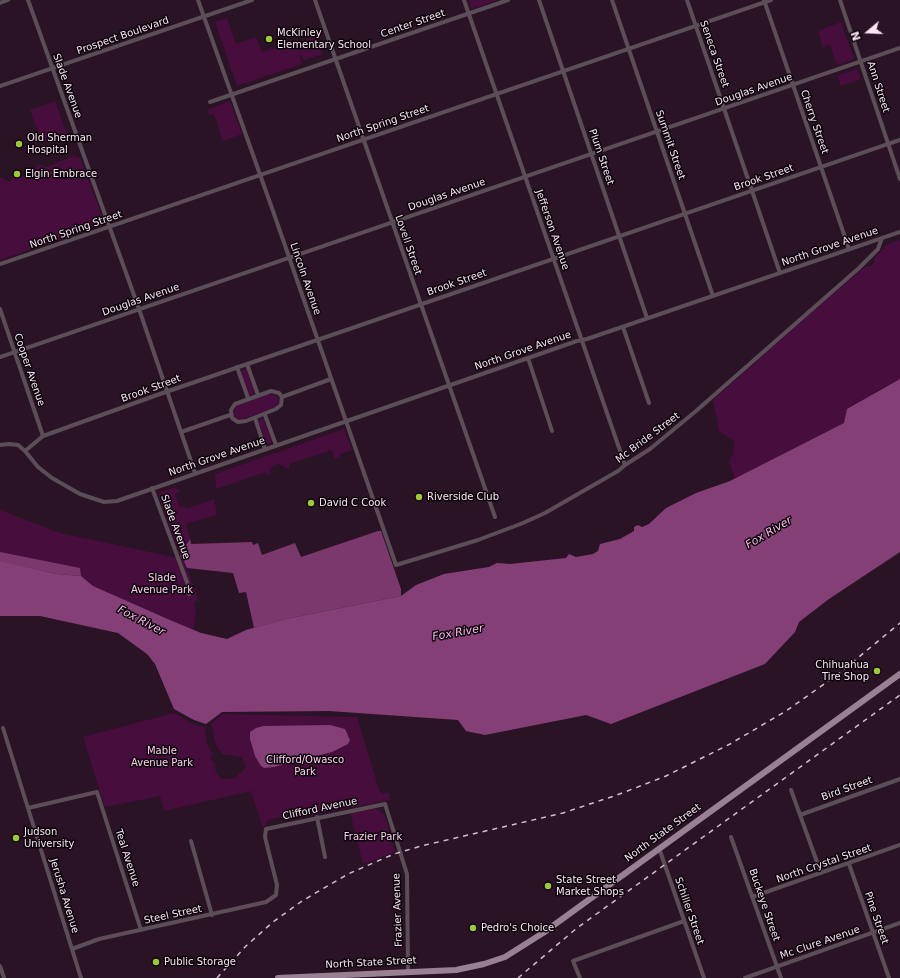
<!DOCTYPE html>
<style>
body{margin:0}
#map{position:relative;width:900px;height:978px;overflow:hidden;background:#2b1326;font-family:"DejaVu Sans",sans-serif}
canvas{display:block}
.north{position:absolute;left:848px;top:12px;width:40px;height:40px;-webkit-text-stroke:3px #0d040b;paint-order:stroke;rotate:251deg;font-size:11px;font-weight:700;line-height:16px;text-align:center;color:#f8e7f3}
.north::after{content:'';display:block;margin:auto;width:14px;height:18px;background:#f8e7f3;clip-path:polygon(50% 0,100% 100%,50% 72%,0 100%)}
</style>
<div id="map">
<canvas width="900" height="978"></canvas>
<div class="north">N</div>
</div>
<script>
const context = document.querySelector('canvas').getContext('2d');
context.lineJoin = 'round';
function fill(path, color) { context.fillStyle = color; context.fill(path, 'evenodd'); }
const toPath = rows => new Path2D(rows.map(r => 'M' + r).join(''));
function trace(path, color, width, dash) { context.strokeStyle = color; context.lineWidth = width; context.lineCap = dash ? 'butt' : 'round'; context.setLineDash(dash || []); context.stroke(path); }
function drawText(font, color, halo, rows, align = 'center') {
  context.font = font + ' "DejaVu Sans",sans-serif'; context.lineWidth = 3; context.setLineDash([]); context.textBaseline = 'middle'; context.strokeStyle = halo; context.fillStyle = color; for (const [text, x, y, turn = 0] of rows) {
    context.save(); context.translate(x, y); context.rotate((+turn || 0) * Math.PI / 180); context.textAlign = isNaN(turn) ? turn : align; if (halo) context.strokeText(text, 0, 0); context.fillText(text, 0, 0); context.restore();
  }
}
const green = toPath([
 [469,0,498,0,471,9],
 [227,18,236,44,256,37,262,52,297,40,301,51,307,39,313,37,318,40,322,52,321,55,304,60,299,54,302,64,237,86,215,22],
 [841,22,854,59,837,65,830,45,823,47,818,31],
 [857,69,861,79,841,86,837,76],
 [55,101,67,134,42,143,30,110],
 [230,101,242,134,223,141,214,114,209,115,207,110],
 [75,155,77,158,80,157,103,219,102,224,0,260,0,177,10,182,12,177,25,176,38,165,47,167],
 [900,240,900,379,875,392,844,423,735,479,729,461,733,454,734,441,719,431,713,400,822,303,866,266,871,266,874,263,874,258,888,244],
 [247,368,254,392,252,395,248,394,240,371],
 [267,394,277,396,279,402,276,407,243,419,236,418,234,414,236,405],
 [263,418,272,442,267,444,258,421],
 [344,429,352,450,340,454,340,457,335,459,332,450,289,464,289,468,285,469,284,465,282,466,279,463,273,466,270,470,271,474,268,475,266,472,216,489,215,474],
 [175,487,180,491,175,494,180,508,183,505,186,509,214,499,217,515,186,524,190,539,180,555,159,497,159,493],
 [0,510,60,533,183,559,198,598,194,604,196,612,193,630,93,586,81,576,42,571,0,561],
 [174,713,193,724,205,727,207,744,213,755,210,759,215,763,216,773,222,779,235,778,246,767,242,757,222,754,216,745,211,724,222,714,357,717,379,790,383,794,388,792,390,800,295,818,293,814,268,820,263,828,251,791,164,811,160,796,105,807,83,737],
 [373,807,384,814,395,852,363,864,350,812]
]);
const forest = toPath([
 [378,531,381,531,401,589,401,596,286,619,254,628,246,592,239,593,233,573,187,568,183,559,181,558,180,555,190,539,191,544,252,542,253,545,258,543,262,555,295,543,301,557],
 [0,552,80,568,81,576,57,574,3,562,0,561]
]);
const water = toPath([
 [900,379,900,552,829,599,799,622,795,632,765,664,611,724,586,715,485,735,466,731,458,720,329,711,222,712,206,724,194,720,174,709,155,664,147,654,118,633,40,616,0,616,0,561,57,574,81,576,93,586,170,620,201,633,227,639,246,630,286,619,401,596,416,585,444,574,489,567,497,563,510,564,566,558,569,554,576,557,593,554,598,551,600,544,620,539,634,531,634,527,638,525,642,527,649,524,666,508,696,493,730,481,844,423,847,409],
 [330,725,345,729,350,740,348,744,332,752,274,767,264,768,261,766,255,756,250,739,250,732,256,728,263,726]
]);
const street = toPath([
 [28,0,139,309,195,473],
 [198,0,273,211,396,565,478,540,523,523,545,513,618,471,625,465,650,449,696,411,859,268,878,249,882,238],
 [315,0,495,517],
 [464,0,625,465],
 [539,0,647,318],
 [612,0,713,296],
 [687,0,780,273],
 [764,0,849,249],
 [840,0,900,179],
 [0,3,8,0],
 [0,86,252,0],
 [210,102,508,0],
 [0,264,771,0],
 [0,309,43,436],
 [623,327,649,403],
 [0,357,900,48],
 [528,358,552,431],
 [247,364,258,395],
 [237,367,248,398],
 [271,391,279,393,282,397,281,405,276,409,246,421,238,422,232,418,231,410,235,404,271,391],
 [282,397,331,379],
 [265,415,276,445],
 [255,418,265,449],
 [181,432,230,415],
 [0,445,9,444,18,445,25,451,38,467,52,478,80,494,104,502,117,501,577,341,587,339,900,232],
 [25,451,43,436,160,394,900,140],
 [152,488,188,585,189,594],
 [3,728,81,978],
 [791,790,821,873],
 [28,808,97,792,141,930],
 [800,815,900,779],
 [317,817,325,857],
 [731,837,781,978],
 [191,841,212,915],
 [659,848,704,978],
 [849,864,889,978],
 [752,897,900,845],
 [72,949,99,939,266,902,276,895,277,885,265,837,266,829,385,804,407,874,408,971],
 [0,966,4,978],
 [580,978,573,961,684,921],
 [745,978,900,923]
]);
const primary = toPath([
 [278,978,456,970,484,964,505,957,543,933,900,674]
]);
const rail = toPath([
 [217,978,246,946,273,922,302,901,348,874,394,854,421,846,563,813,617,795,666,776,730,744,786,711,837,675,900,623],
 [518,978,577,928,900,695]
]);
const markers = [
 [269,39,4,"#9bcb33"],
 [19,144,4,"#9bcb33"],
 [17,174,4,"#9bcb33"],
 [419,497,4,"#9bcb33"],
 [311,503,4,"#9bcb33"],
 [877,671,4,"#9bcb33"],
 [16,838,4,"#9bcb33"],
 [548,886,4,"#9bcb33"],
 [473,928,4,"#9bcb33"],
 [156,962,4,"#9bcb33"]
];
const streetNames = [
 ["Center Street",413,24,-19],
 ["Prospect Boulevard",123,36,-19],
 ["Seneca Street",714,54,71],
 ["Slade Avenue",67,86,70],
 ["Ann Street",878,87,72],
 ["Douglas Avenue",754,90,-19],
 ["Cherry Street",814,122,71],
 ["North Spring Street",383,124,-19],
 ["Summit Street",670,145,71],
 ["Plum Street",601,157,71],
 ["Brook Street",764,178,-19],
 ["Douglas Avenue",447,195,-19],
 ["North Spring Street",76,230,-19],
 ["Jefferson Avenue",552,230,71],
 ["Lovell Street",408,245,71],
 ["North Grove Avenue",830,247,-19],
 ["Lincoln Avenue",305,279,71],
 ["Brook Street",457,283,-19],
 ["Douglas Avenue",141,300,-19],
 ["North Grove Avenue",523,351,-19],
 ["Cooper Avenue",29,370,71],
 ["Brook Street",151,389,-20],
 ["Mc Bride Street",648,438,-37],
 ["North Grove Avenue",217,457,-19],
 ["Slade Avenue",175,527,70],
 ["Bird Street",847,789,-20],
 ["Clifford Avenue",320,809,-12],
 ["North State Street",663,833,-36],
 ["Teal Avenue",127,858,72],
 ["North Crystal Street",824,864,-19],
 ["Jerusha Avenue",64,896,73],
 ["Buckeye Street",764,905,71],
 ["Frazier Avenue",398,910,-92],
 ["Schiller Street",689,911,71],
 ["Steel Street",173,915,-12],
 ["Pine Street",876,918,71],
 ["Mc Clure Avenue",820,943,-19],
 ["North State Street",371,963,-3]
];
const poiNames = [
 ["McKinley",277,33],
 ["Elementary School",277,45],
 ["Old Sherman",27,138],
 ["Hospital",27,150],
 ["Elgin Embrace",25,174],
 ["Riverside Club",427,497],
 ["David C Cook",319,503],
 ["Chihuahua",869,665,"right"],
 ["Tire Shop",869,677,"right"],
 ["Judson",24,832],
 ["University",24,844],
 ["State Street",556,880],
 ["Market Shops",556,892],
 ["Pedro's Choice",481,928],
 ["Public Storage",164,962]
];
const parkNames = [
 ["Slade",162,578],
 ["Avenue Park",162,590],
 ["Mable",162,751],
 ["Avenue Park",162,763],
 ["Clifford/Owasco",305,760],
 ["Park",305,772],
 ["Frazier Park",373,837]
];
const waterNames = [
 ["Fox River",769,533,-31],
 ["Fox River",141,621,28],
 ["Fox River",458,633,-10]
];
fill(green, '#460d3d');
fill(forest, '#7b386d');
fill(water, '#844076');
trace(street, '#5b4e57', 4);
trace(primary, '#998092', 6);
trace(rail, '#d2bfcd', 1.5, [5, 5]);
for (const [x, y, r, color] of markers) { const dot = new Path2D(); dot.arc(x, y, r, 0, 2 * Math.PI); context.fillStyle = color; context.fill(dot); trace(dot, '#0d040b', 1.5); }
drawText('10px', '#f8e7f3', '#0d040b', streetNames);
drawText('10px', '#f8e7f3', '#0d040b', poiNames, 'left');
drawText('10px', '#f9d1ee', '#0d040b', parkNames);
drawText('italic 11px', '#fabfeb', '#0d040b', waterNames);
</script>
